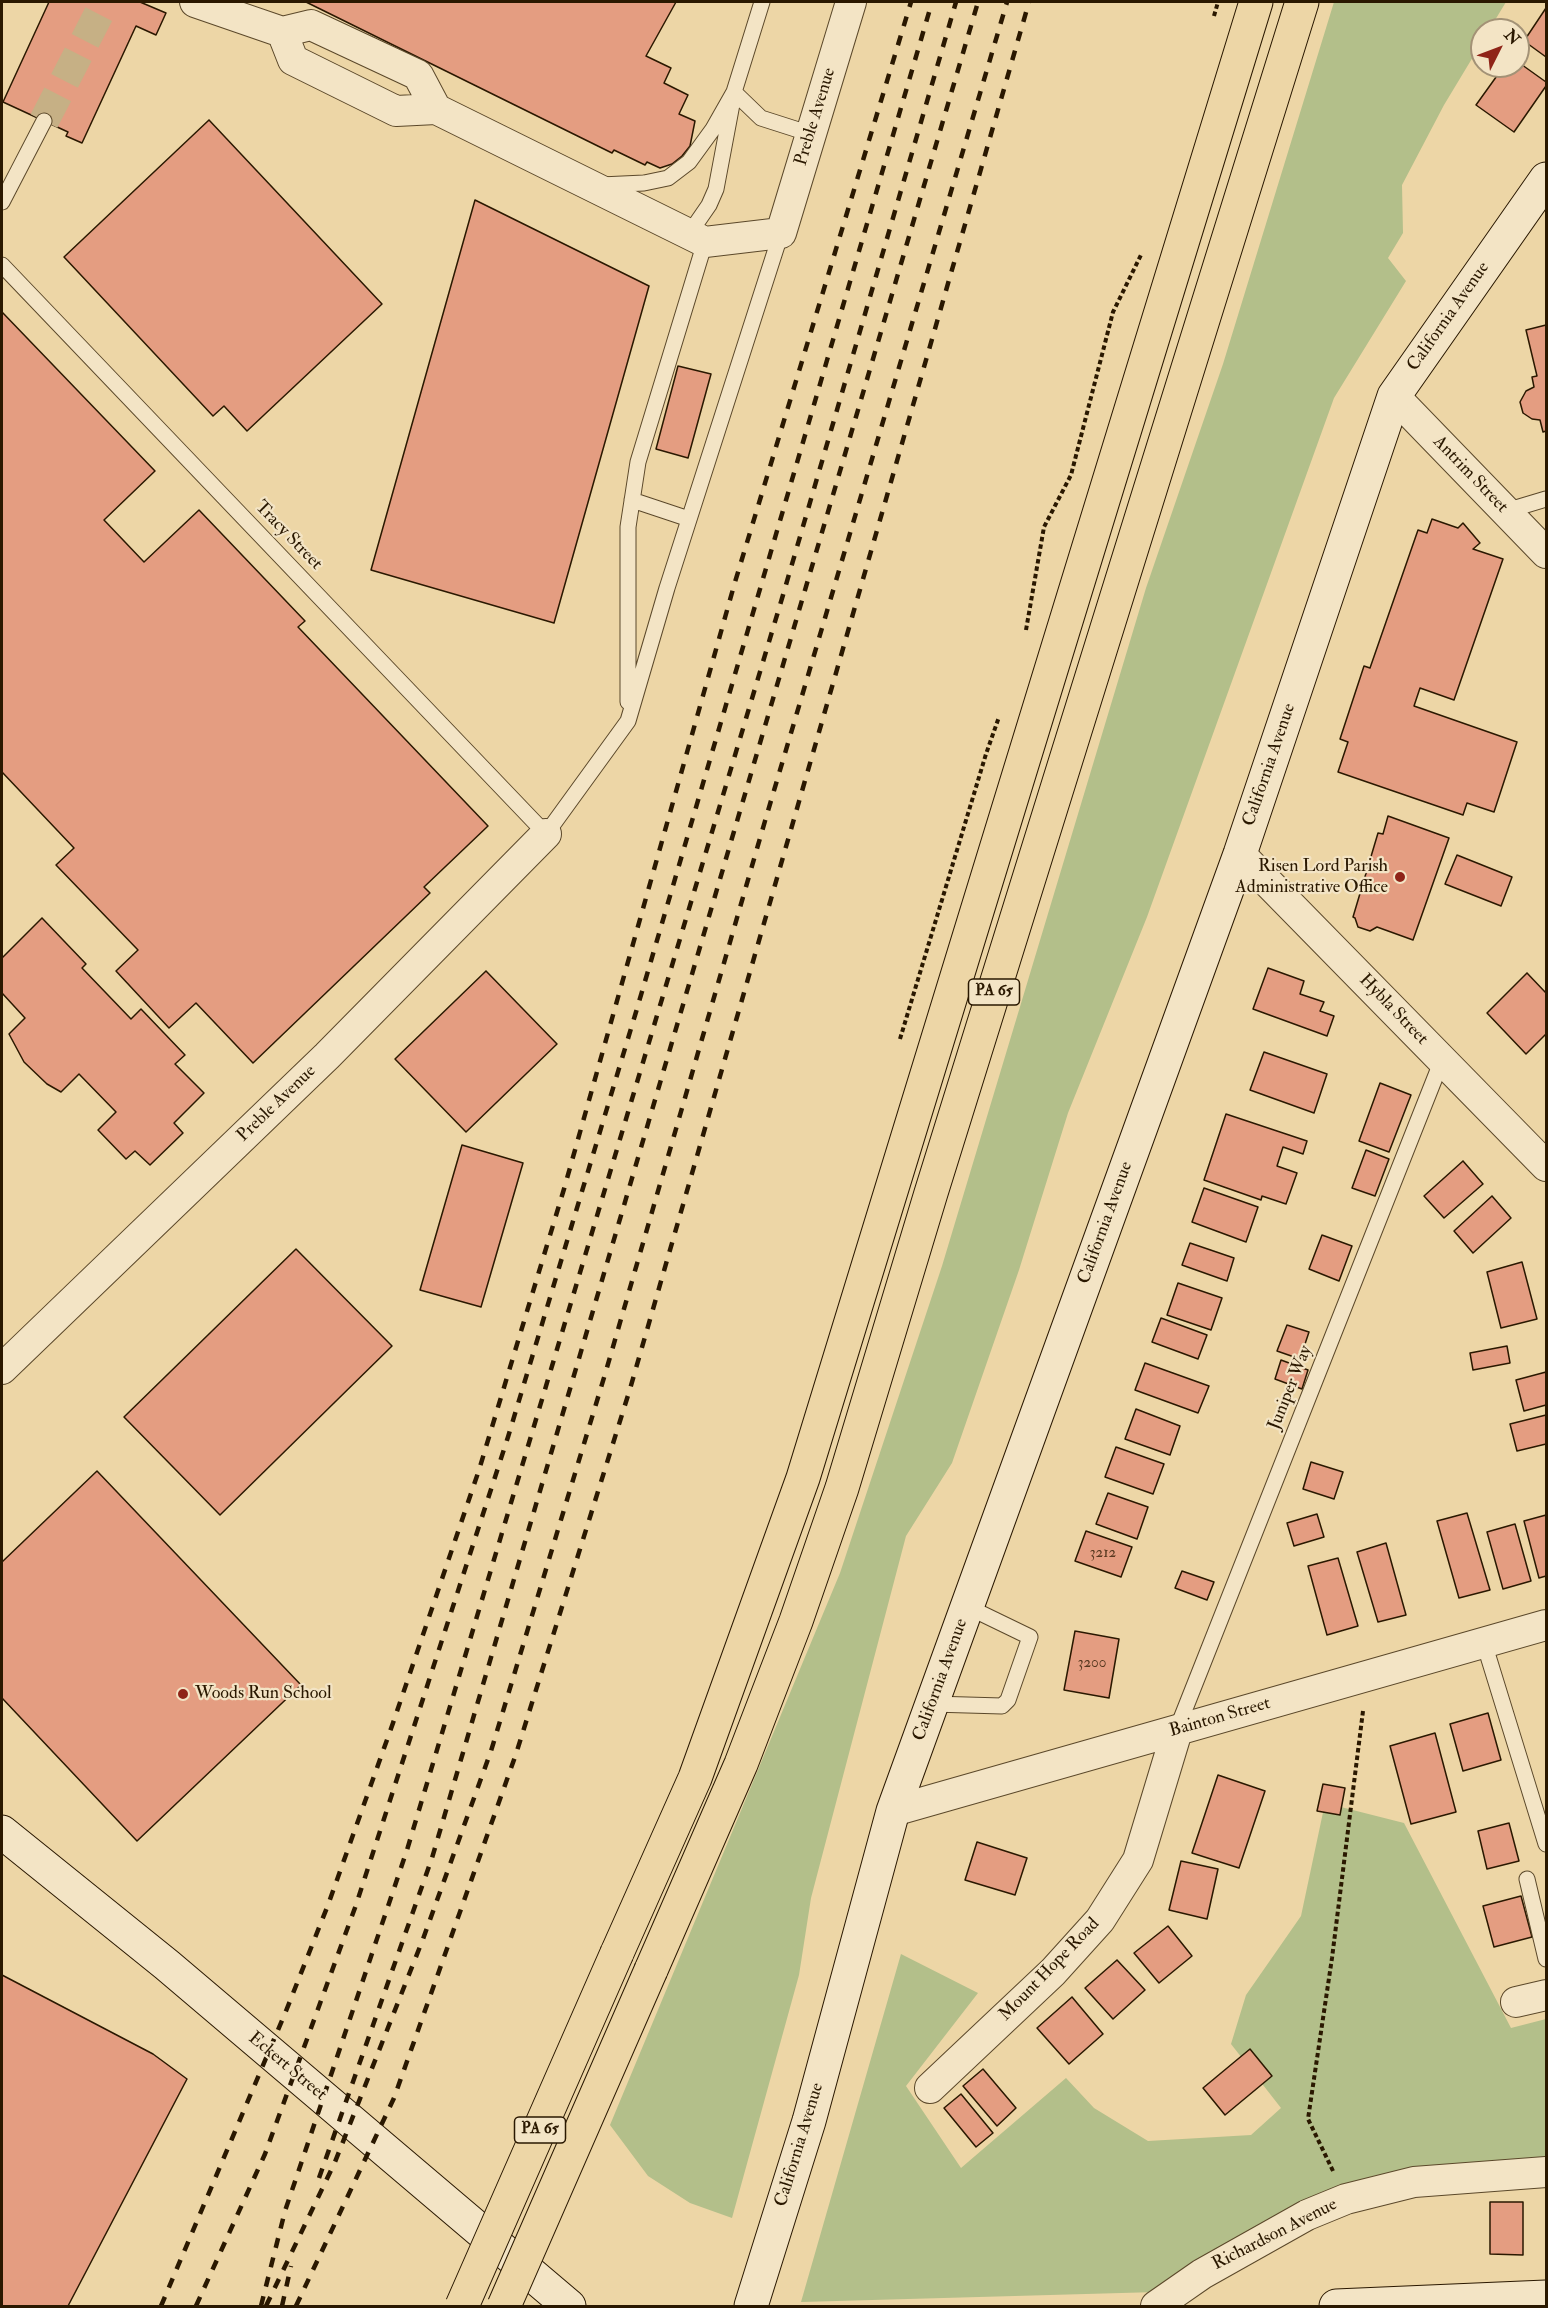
<!DOCTYPE html>
<style>
body{margin:0}
#map{position:relative;width:1548px;height:2308px;overflow:hidden;background:#edd6a6;font-family:"IM FELL Double Pica",serif}
canvas{display:block}
.frame{position:absolute;inset:0;border:3px solid #2a1800;pointer-events:none}
.north{position:absolute;left:1470px;top:18px;width:60px;height:60px;box-sizing:border-box;background:#f3e4c5;border:2px solid #a39276;border-radius:50%;rotate:48deg;font-size:16px;font-weight:700;line-height:24px;text-align:center;color:#2a1800}
.north::after{content:'';display:block;margin:auto;width:21px;height:27px;background:#8f2418;clip-path:polygon(50% 0,100% 100%,50% 72%,0 100%)}
</style>
<div id="map">
<canvas width="1548" height="2308"></canvas>
<div class="frame"></div>
<div class="north">N</div>
</div>
<script>
const context = document.querySelector('canvas').getContext('2d');
context.lineJoin = 'round';
function fill(path, color) { context.fillStyle = color; context.fill(path, 'evenodd'); }
const toPath = rows => new Path2D(rows.map(r => 'M' + r).join(''));
function trace(path, color, width, dash) { context.strokeStyle = color; context.lineWidth = width; context.lineCap = dash ? 'butt' : 'round'; context.setLineDash(dash || []); context.stroke(path); }
function drawText(font, color, halo, rows, align = 'center') {
  context.font = font + ' "IM FELL Double Pica",serif'; context.lineWidth = 4.5; context.setLineDash([]); context.textBaseline = 'middle'; context.strokeStyle = halo; context.fillStyle = color; for (const [text, x, y, turn = 0] of rows) {
    context.save(); context.translate(x, y); context.rotate((+turn || 0) * Math.PI / 180); context.textAlign = isNaN(turn) ? turn : align; if (halo) context.strokeText(text, 0, 0); context.fillText(text, 0, 0); context.restore();
  }
}
const green = toPath([
 [1334,2,1506,2,1489,30,1482,30,1482,42,1444,105,1402,185,1403,233,1388,258,1406,281,1334,398,1147,917,1068,1113,1019,1270,952,1463,906,1536,811,1898,799,1975,732,2218,690,2203,648,2176,610,2125,840,1573,942,1266,1146,588,1223,364],
 [1325,1803,1404,1823,1511,2028,1546,2019,1546,2161,1425,2168,1373,2176,1295,2205,1157,2292,801,2302,901,1954,978,1993,906,2086,961,2168,1066,2078,1094,2108,1148,2141,1251,2135,1281,2108,1231,2044,1246,1995,1301,1916]
]);
const building = toPath([
 [49,2,140,2,166,13,156,35,136,26,82,143,66,136,68,132,3,102,49,2],
 [306,2,676,2,646,56,671,68,664,83,688,95,679,114,695,121,690,146,682,156,672,164,660,168,647,162,645,165,614,150,612,153,306,2],
 [1546,8,1546,57,1524,41,1546,8],
 [1518,62,1546,82,1546,86,1514,132,1476,105,1504,66,1518,66,1518,62],
 [209,120,382,304,247,431,224,406,213,416,64,257,209,120],
 [475,200,649,286,554,623,371,570,475,200],
 [2,312,155,471,104,520,144,562,199,510,305,621,298,627,488,826,424,887,430,893,253,1063,196,1003,169,1028,116,971,138,950,56,865,74,848,2,772,2,312],
 [1546,325,1546,431,1543,432,1540,420,1532,419,1523,413,1520,402,1526,391,1534,387,1532,377,1537,376,1526,330,1546,325],
 [678,366,711,374,688,458,656,449,678,366],
 [1432,519,1458,528,1463,523,1480,543,1473,549,1503,559,1454,700,1420,688,1414,706,1517,742,1494,812,1467,803,1463,815,1338,772,1348,742,1340,739,1364,666,1370,668,1418,530,1427,533,1432,519],
 [1388,816,1449,838,1413,940,1377,927,1370,931,1358,927,1355,918,1353,917,1378,833,1383,834,1388,816],
 [1457,855,1512,877,1501,906,1445,884,1457,855],
 [42,918,86,964,82,968,131,1019,141,1009,185,1055,175,1064,204,1093,174,1123,183,1133,150,1165,135,1151,126,1159,98,1130,116,1112,79,1074,61,1092,47,1084,24,1062,9,1034,25,1018,2,993,2,958,42,918],
 [1268,968,1304,981,1300,994,1324,1002,1320,1011,1334,1016,1327,1036,1253,1009,1268,968],
 [486,971,557,1044,466,1132,395,1059,486,971],
 [1527,973,1546,993,1546,1034,1526,1054,1487,1013,1527,973],
 [1264,1052,1327,1074,1314,1113,1250,1090,1264,1052],
 [1380,1083,1411,1095,1389,1152,1359,1141,1380,1083],
 [1226,1114,1307,1141,1303,1154,1283,1147,1277,1166,1297,1173,1286,1204,1262,1196,1261,1200,1204,1180,1226,1114],
 [462,1145,523,1163,481,1307,420,1290,462,1145],
 [1366,1150,1389,1159,1375,1196,1352,1188,1366,1150],
 [1463,1161,1483,1184,1444,1218,1424,1196,1463,1161],
 [1204,1188,1258,1207,1246,1242,1192,1222,1204,1188],
 [1492,1196,1511,1218,1473,1253,1454,1231,1492,1196],
 [1322,1235,1352,1246,1339,1281,1309,1269,1322,1235],
 [1190,1243,1234,1258,1227,1281,1182,1265,1190,1243],
 [296,1249,392,1346,220,1515,124,1417,296,1249],
 [1522,1262,1537,1319,1501,1328,1487,1272,1522,1262],
 [1178,1283,1222,1298,1211,1330,1167,1315,1178,1283],
 [1161,1318,1207,1335,1198,1359,1152,1342,1161,1318],
 [1287,1325,1309,1332,1300,1359,1277,1351,1287,1325],
 [1507,1346,1510,1363,1473,1370,1470,1353,1507,1346],
 [1281,1360,1308,1370,1302,1389,1275,1379,1281,1360],
 [1145,1363,1209,1386,1198,1413,1135,1390,1145,1363],
 [1546,1372,1546,1405,1524,1411,1516,1380,1546,1372],
 [1136,1409,1180,1426,1170,1455,1125,1439,1136,1409],
 [1546,1415,1546,1444,1517,1451,1510,1424,1546,1415],
 [1116,1447,1164,1464,1153,1494,1105,1477,1116,1447],
 [1311,1462,1343,1472,1334,1499,1303,1489,1311,1462],
 [97,1471,301,1685,137,1841,2,1698,2,1562,97,1471],
 [1108,1493,1148,1507,1137,1539,1096,1524,1108,1493],
 [1467,1513,1490,1590,1459,1598,1437,1521,1467,1513],
 [1317,1514,1324,1537,1294,1546,1287,1523,1317,1514],
 [1546,1515,1546,1576,1539,1578,1524,1521,1546,1515],
 [1515,1524,1531,1581,1503,1589,1487,1532,1515,1524],
 [1086,1531,1132,1547,1121,1577,1075,1561,1086,1531],
 [1386,1543,1406,1615,1378,1622,1357,1552,1386,1543],
 [1338,1558,1358,1626,1327,1635,1308,1566,1338,1558],
 [1182,1571,1214,1582,1207,1600,1175,1588,1182,1571],
 [1075,1631,1119,1639,1109,1698,1064,1690,1075,1631],
 [1488,1713,1501,1760,1463,1771,1450,1724,1488,1713],
 [1435,1733,1456,1812,1411,1824,1390,1746,1435,1733],
 [1218,1775,1265,1791,1239,1868,1192,1853,1218,1775],
 [1323,1784,1345,1788,1340,1815,1317,1811,1323,1784],
 [1509,1823,1519,1861,1487,1869,1478,1831,1509,1823],
 [977,1842,1027,1858,1015,1895,965,1880,977,1842],
 [1181,1861,1218,1869,1207,1919,1169,1910,1181,1861],
 [1521,1896,1532,1937,1494,1947,1483,1906,1521,1896],
 [1168,1926,1192,1956,1159,1983,1134,1953,1168,1926],
 [1117,1960,1145,1990,1113,2019,1085,1988,1117,1960],
 [2,1975,153,2054,187,2079,68,2306,2,2306,2,1975],
 [1072,1997,1103,2034,1069,2064,1037,2028,1072,1997],
 [1250,2049,1272,2076,1225,2115,1203,2088,1250,2049],
 [983,2069,1016,2108,997,2126,963,2086,983,2069],
 [961,2094,993,2133,976,2147,944,2108,961,2094],
 [1490,2202,1523,2202,1523,2255,1490,2254,1490,2202]
]);
const streetTunnel = toPath([
 [44,121,105,2]
]);
const path = toPath([
 [1214,16,1218,2],
 [1026,630,1044,527,1071,475,1113,312,1141,255],
 [900,1039,986,754,999,717],
 [1333,2171,1308,2119,1332,1958,1363,1711]
]);
const lane = toPath([
 [762,2,734,92,761,118,811,134],
 [601,185,644,183,668,178,689,162,713,129,734,92],
 [2,202,44,121],
 [689,234,709,205,716,189,732,104],
 [2,265,546,834,628,721,667,588,781,233],
 [632,500,689,519],
 [1506,511,1546,499],
 [628,702,628,527,638,462,705,242],
 [1484,1643,1546,1844],
 [932,1704,1002,1706,1008,1700,1030,1637,968,1607],
 [1177,1729,1442,1060],
 [1527,1879,1546,1959]
]);
const street = toPath([
 [195,2,282,32,311,25,418,75,436,109],
 [282,32,293,60,396,111,436,109,705,242,781,233,851,2],
 [1394,396,1546,553],
 [1240,854,1546,1166],
 [2,1369,327,1056,546,834],
 [893,1811,1546,1625],
 [1516,2002,1546,1995],
 [930,2088,1053,1972,1100,1920,1138,1860,1177,1731],
 [1156,2306,1202,2274,1307,2215,1346,2199,1414,2182,1546,2172]
]);
const secondary = toPath([
 [2,1832,167,1965,569,2306],
 [751,2306,809,2121,893,1811,1240,854,1394,396,1546,179],
 [1336,2306,1546,2297]
]);
const highway = toPath([
 [617,1953,695,1778,803,1478,1256,2],
 [651,1970,741,1764,796,1621,842,1488,931,1193,1302,2]
]);
const rail = toPath([
 [319,2178,432,1858,978,2],
 [161,2306,286,2011,328,1905,393,1723,479,1470,564,1189,735,582,911,2],
 [196,2306,265,2154,356,1905,508,1437,636,1012,932,2],
 [261,2306,285,2211,407,1850,783,595,956,2],
 [266,2306,335,2162,423,1939,491,1751,606,1371,765,821,1007,2],
 [282,2306,291,2266],
 [296,2306,394,2098,516,1754,630,1389,1029,2]
]);
const highwayBridge = toPath([
 [462,2306,617,1953],
 [504,2306,651,1970]
]);
const markers = [
 [1400,877,6,"#8f2418"],
 [183,1694,6,"#8f2418"]
];
const numberNames = [
 ["3212",1103,1554],
 ["3200",1092,1664]
];
const shields = [
 [994,992,51],
 [540,2130,51]
];
const shieldNames = [
 ["PA 65",994,992],
 ["PA 65",540,2130]
];
const streetNames = [
 ["Preble Avenue",816,117,-73],
 ["California Avenue",1449,317,-55],
 ["Antrim Street",1470,475,46],
 ["Tracy Street",288,536,46],
 ["California Avenue",1270,765,-71],
 ["Hybla Street",1393,1010,46],
 ["Preble Avenue",277,1104,-44],
 ["California Avenue",1106,1223,-70],
 ["Juniper Way",1291,1388,-68],
 ["California Avenue",941,1680,-70],
 ["Bainton Street",1220,1718,-16],
 ["Mount Hope Road",1050,1970,-46],
 ["Eckert Street",287,2067,40],
 ["California Avenue",800,2145,-73],
 ["Richardson Avenue",1275,2235,-27]
];
const poiNames = [
 ["Risen Lord Parish",1388,867],
 ["Administrative Office",1388,888],
 ["Woods Run School",195,1694,"left"]
];
fill(green, '#b3bf8a');
fill(building, '#e49d81');
trace(building, '#2a1800', 1.5);
trace(streetTunnel, '#c6b085', 30, [30, 15]);
trace(lane, '#5b482a', 17);
trace(street, '#5b482a', 32);
trace(secondary, '#2a1800', 35);
trace(highway, '#2a1800', 35);
trace(path, '#2a1800', 4, [4.5, 3]);
trace(lane, '#f3e4c5', 15);
trace(street, '#f3e4c5', 30);
trace(secondary, '#f3e4c5', 33);
trace(highway, '#edd6a6', 33);
trace(rail, '#2a1800', 4.5, [10, 10]);
trace(highwayBridge, '#2a1800', 35, []);
trace(highwayBridge, '#edd6a6', 33);
for (const [x, y, r, color] of markers) { const dot = new Path2D(); dot.arc(x, y, r, 0, 2 * Math.PI); context.fillStyle = color; context.fill(dot); trace(dot, '#f3e4c5', 2); }
drawText('15px', '#583920', null, numberNames);
for (const [x, y, w] of shields) { const box = new Path2D(); box.roundRect(x - w / 2, y - 13, w, 26, 4.5); context.fillStyle = '#f3e4c5'; context.fill(box); trace(box, '#2a1800', 1.5); }
drawText('bold 16px', '#2a1800', null, shieldNames);
drawText('18px', '#2a1800', '#f3e4c5', streetNames);
drawText('18px', '#2a1800', '#f3e4c5', poiNames, 'right');
</script>
